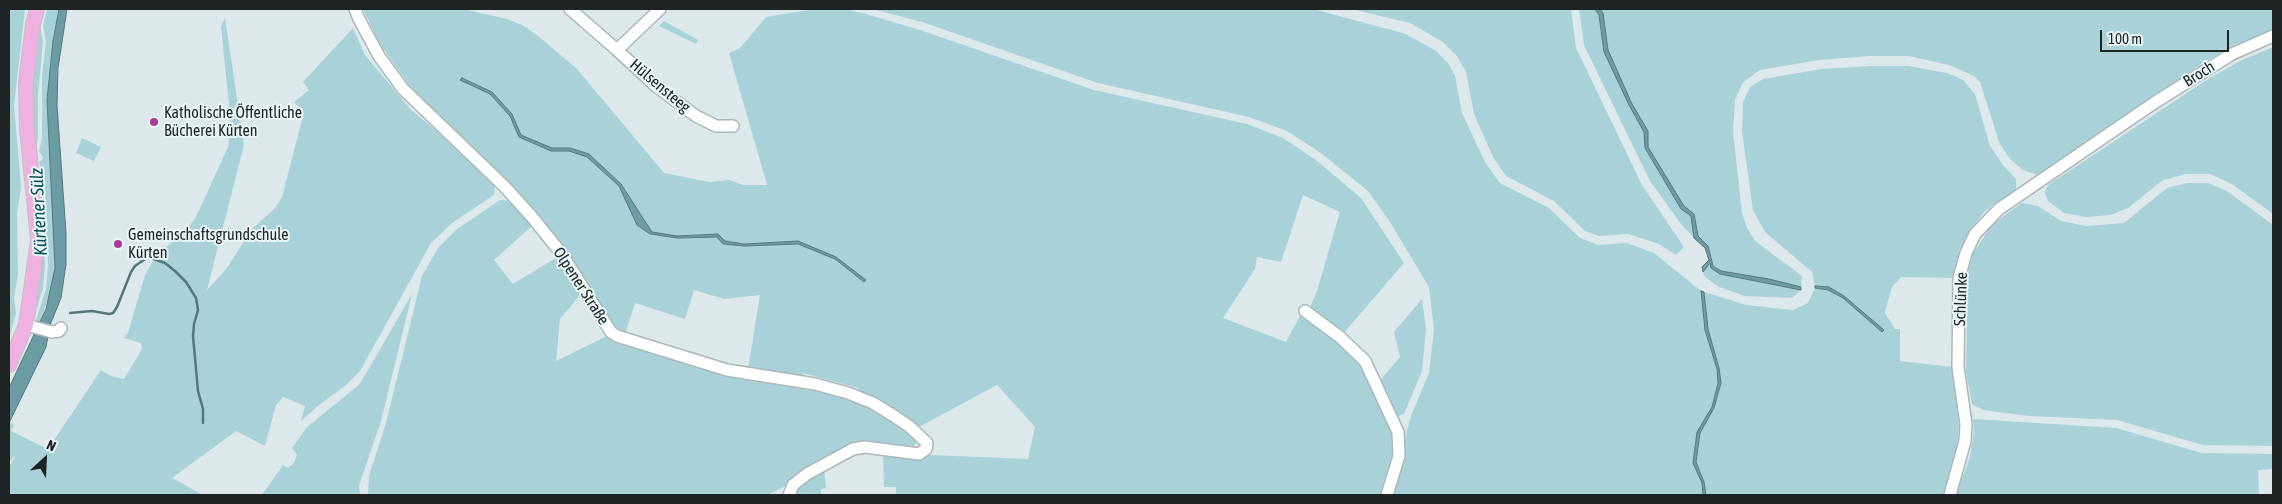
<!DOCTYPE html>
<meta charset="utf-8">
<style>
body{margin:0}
#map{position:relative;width:2282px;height:504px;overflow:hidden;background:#dce8ea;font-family:"Asap Condensed",sans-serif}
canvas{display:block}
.frame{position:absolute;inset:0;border:10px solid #1d2222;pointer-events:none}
.north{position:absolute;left:20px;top:434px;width:50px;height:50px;-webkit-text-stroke:4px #e9f5f7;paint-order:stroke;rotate:25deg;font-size:14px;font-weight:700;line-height:20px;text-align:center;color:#1d2222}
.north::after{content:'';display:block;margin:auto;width:18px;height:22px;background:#1d2222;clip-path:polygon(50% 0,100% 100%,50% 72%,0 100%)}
.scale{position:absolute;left:2100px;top:30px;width:129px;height:22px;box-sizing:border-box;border:2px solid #1d2222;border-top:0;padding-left:6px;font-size:15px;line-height:18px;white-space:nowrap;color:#1d2222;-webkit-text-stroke:4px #e9f5f7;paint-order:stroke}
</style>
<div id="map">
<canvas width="2282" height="504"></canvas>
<div class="frame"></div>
<div class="north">N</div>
<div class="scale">100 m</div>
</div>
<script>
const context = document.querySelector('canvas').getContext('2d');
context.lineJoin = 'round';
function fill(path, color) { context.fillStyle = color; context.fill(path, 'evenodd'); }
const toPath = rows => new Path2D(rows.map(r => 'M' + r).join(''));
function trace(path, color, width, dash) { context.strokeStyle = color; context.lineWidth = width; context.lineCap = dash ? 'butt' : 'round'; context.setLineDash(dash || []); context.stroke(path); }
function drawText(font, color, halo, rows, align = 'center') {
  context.font = font + ' "Asap Condensed",sans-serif'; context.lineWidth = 4; context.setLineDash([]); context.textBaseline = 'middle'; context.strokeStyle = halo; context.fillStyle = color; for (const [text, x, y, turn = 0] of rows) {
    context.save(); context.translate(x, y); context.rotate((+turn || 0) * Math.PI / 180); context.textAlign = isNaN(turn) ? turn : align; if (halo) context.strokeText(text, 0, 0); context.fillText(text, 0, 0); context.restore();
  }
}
const green = toPath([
 [9,9,25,9,14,105,21,187,17,214,18,275,14,298,16,313,9,339],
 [47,9,59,9,53,41,47,100,55,252,53,283,40,323,36,320,46,289,48,265,45,186,39,162,43,159,42,155,39,152,42,137,42,76,46,42,43,25],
 [363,9,463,9,507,19,522,25,537,35,577,69,664,173,709,182,729,180,743,185,767,185,729,53,740,48,766,17,815,9,844,9,866,14,920,30,1094,90,1247,124,1283,138,1316,160,1361,198,1404,263,1342,335,1309,310,1317,291,1340,212,1303,195,1281,262,1257,257,1255,269,1223,318,1286,342,1301,314,1304,313,1363,363,1397,440,1384,495,896,495,896,487,884,487,883,454,919,460,930,455,1028,459,1035,427,997,385,917,428,868,397,869,395,861,393,858,388,803,373,802,378,748,369,760,295,724,299,694,290,685,319,635,303,625,334,613,325,566,251,540,217,411,88,380,44],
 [462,78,492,92,512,114,521,135,552,148,570,148,589,154,621,184,652,232,677,236,718,234,725,241,744,244,798,241,836,257,865,280,864,282,835,259,798,244,744,246,724,244,717,237,677,238,650,234,637,225,619,186,587,157,569,151,551,151,519,137,510,116,490,94,461,80],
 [872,9,1313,9,1406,34,1436,51,1448,63,1455,76,1462,113,1485,162,1500,183,1549,208,1580,238,1598,245,1627,243,1654,253,1701,291,1705,330,1717,369,1718,383,1712,407,1697,432,1693,463,1702,483,1703,495,1391,495,1404,451,1405,438,1411,416,1429,373,1434,330,1429,287,1390,222,1368,191,1321,153,1287,131,1249,117,1098,83,922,22],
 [1351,9,1571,9,1576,48,1642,185,1684,247,1676,255,1659,244,1628,234,1599,236,1585,231,1554,201,1506,176,1493,157,1474,114,1466,72,1457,56,1443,42,1410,23],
 [1579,9,1595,9,1599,15,1604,52,1629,105,1644,132,1645,149,1681,209,1691,216,1694,238,1681,224,1650,181,1584,45],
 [1600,9,2273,9,2273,30,2234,45,2206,61,2038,175,2023,170,2010,159,1999,142,1980,82,1974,76,1949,65,1909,56,1871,56,1819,60,1760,70,1743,82,1735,100,1733,132,1742,213,1747,228,1755,241,1802,276,1801,287,1721,271,1713,266,1708,246,1698,236,1694,214,1684,206,1648,147,1648,131,1632,104,1608,50,1603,14],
 [225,18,244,145,207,290,227,268,251,230,275,208,282,197,304,112,294,102,309,90,303,82,353,28,365,55,411,110,432,127,495,186,494,195,452,223,431,243,360,371,346,385,318,406,301,421,305,406,283,397,276,405,265,446,236,431,172,478,203,495,9,495,9,467,16,455,9,462,10,422,14,425,11,431,48,449,101,370,111,376,124,379,142,349,141,343,124,338,128,333,145,275,156,256,188,228,196,217,228,147,231,125,221,26],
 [664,21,698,40,696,44,659,26],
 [40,24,43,42,38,95,38,137,35,154,31,106,34,61],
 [2273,47,2273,214,2232,184,2210,174,2186,174,2163,180,2128,208,2111,215,2086,217,2064,213,2048,201,2045,193,2048,185,2208,79,2240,61],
 [1871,66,1908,66,1947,73,1963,80,1975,94,1990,146,2003,165,2016,179,2016,190,1986,210,1969,231,1959,251,1955,278,1901,277,1892,287,1886,308,1885,313,1895,329,1900,329,1900,361,1953,367,1959,423,1957,446,1943,495,1706,495,1704,482,1696,462,1700,432,1714,408,1721,383,1719,368,1708,329,1704,292,1746,305,1793,310,1808,303,1815,288,1828,290,1843,298,1882,332,1884,330,1829,287,1815,286,1812,272,1765,232,1753,210,1742,132,1743,102,1750,87,1763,79,1821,69],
 [82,138,101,147,94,161,76,153],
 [36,162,42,186,45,265,43,288,35,314,40,277,41,229],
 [2187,183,2208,183,2227,191,2273,225,2273,446,2203,445,2117,420,2029,416,1983,410,1972,404,1966,372,1968,272,1973,254,1992,224,2022,203,2038,206,2061,221,2086,226,2124,223,2167,188],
 [500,200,510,201,534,224,494,260,513,284,559,256,581,294,560,319,556,361,607,336,618,344,642,349,725,376,837,395,861,404,883,416,917,441,912,450,870,442,850,444,796,475,784,487,767,495,368,495,369,476,386,423,422,276,438,248,457,229],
 [1710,263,1720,274,1801,290,1792,298,1745,296,1719,287,1705,277,1703,272],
 [412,294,381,421,359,486,360,495,262,495,283,465,288,468,294,463,297,455,292,448,307,427,360,384],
 [1422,299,1426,330,1422,371,1404,414,1394,418,1378,383,1400,357,1394,332],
 [1973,419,2116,428,2202,453,2273,454,2273,469,2258,470,2259,495,1956,495,1970,457,1974,431],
 [824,468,826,488,821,489,821,495,794,495,796,488]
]);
const water = toPath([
 [59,9,67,9,58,68,57,105,66,233,66,264,61,298,50,325,46,347,9,423,9,388,46,309,55,268,47,100,53,41,59,9],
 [1595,9,1600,9,1603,13,1608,50,1632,104,1648,131,1648,147,1684,206,1694,214,1698,236,1708,246,1713,266,1721,271,1769,279,1801,287,1801,290,1720,274,1711,268,1710,263,1703,272,1702,267,1709,260,1705,248,1694,238,1691,216,1681,209,1645,148,1644,132,1629,105,1604,52,1599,15,1595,9],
 [462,78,492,92,512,114,521,135,552,148,570,148,589,154,621,184,652,232,677,236,718,234,725,241,744,244,798,241,836,257,866,280,864,282,835,259,798,244,744,246,723,244,717,237,677,238,650,234,637,225,619,186,587,157,569,151,551,151,519,137,510,116,490,94,460,80,462,78],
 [1815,286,1829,287,1844,296,1884,330,1882,332,1843,298,1828,290,1815,288,1815,286],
 [1701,291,1704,292,1708,329,1719,368,1721,383,1714,408,1700,433,1696,462,1704,482,1706,495,1703,495,1702,483,1693,463,1697,432,1712,407,1718,383,1717,369,1705,330,1701,291]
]);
const stream = toPath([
 [70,313,92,311,109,314,113,313,117,307,131,272,135,266,148,257,165,263,175,271,186,282,196,298,198,310,194,324,193,336,198,391,203,409,203,423]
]);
const minor = toPath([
 [355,9,359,19,379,56,403,89,505,187,532,217,561,253,611,332,617,336,727,370,815,384,848,393,873,403,894,416,910,427,927,443,926,449,919,454,865,447,853,449,807,474,793,485,789,495],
 [570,9,617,50,660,9],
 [617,50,657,87,696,116,716,126,733,126],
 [1305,311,1340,337,1365,361,1398,432,1399,456,1387,495],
 [26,325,52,332,59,331,61,328],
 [1950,495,1965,441,1966,424,1958,367,1959,278,1966,253,1975,234,1999,209,2154,103,2232,54,2273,36]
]);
const major = toPath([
 [9,365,26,325,38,240,27,128,26,83,33,24,37,9]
]);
const markers = [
 [154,122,5,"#a93a98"],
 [118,244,5,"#a93a98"]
];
const streetNames = [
 ["Broch",2199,74,-32],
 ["Hülsensteeg",660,86,40],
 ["Olpener Straße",581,286,57],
 ["Schlünke",1961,299,-88]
];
const poiNames = [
 ["Katholische Öffentliche",164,113],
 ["Bücherei Kürten",164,131],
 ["Gemeinschaftsgrundschule",128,235],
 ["Kürten",128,253]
];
const waterNames = [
 ["Kürtener Sülz",39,212,-93]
];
fill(green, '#a9d2d8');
fill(water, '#6c9ca3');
trace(water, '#54777c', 1);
trace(stream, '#54777c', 2.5);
trace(minor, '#abb7b9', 14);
trace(major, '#c0c1c1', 16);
trace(minor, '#fff', 11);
trace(major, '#eeb1e2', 14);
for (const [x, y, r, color] of markers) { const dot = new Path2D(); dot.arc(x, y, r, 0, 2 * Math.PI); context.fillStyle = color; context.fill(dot); trace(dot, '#e9f5f7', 2); }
drawText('16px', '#1d2222', '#e9f5f7', streetNames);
drawText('16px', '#1d2222', '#e9f5f7', poiNames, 'left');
drawText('italic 18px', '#065159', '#e9f5f7', waterNames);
</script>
